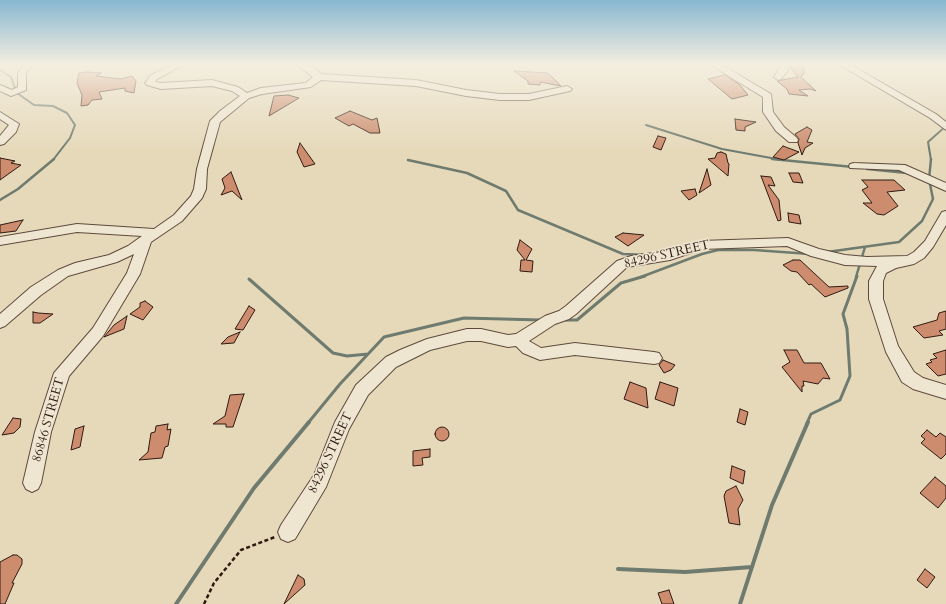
<!DOCTYPE html>
<style>
body{margin:0}
canvas{display:block;background:#e6d9ba}
</style>
<canvas width="946" height="604"></canvas>
<script>
const context = document.querySelector('canvas').getContext('2d');
context.lineJoin = 'round';
const toPath = rows => new Path2D(rows.map(r => 'M' + r).join(''));
function trace(path, color, width, dash) { context.strokeStyle = color; context.lineWidth = width; context.lineCap = dash ? 'butt' : 'round'; context.setLineDash(dash || []); context.stroke(path); }
function fill(path, color) { context.fillStyle = color; context.fill(path, 'evenodd'); }
function drawText(font, color, halo, rows, align = 'center') {
  context.font = font + ' Cardo,serif'; context.lineWidth = 3; context.setLineDash([]); context.textBaseline = 'middle'; context.strokeStyle = halo; context.fillStyle = color; for (const [text, x, y, turn = 0] of rows) {
    context.save(); context.translate(x, y); context.rotate((+turn || 0) * Math.PI / 180); context.textAlign = isNaN(turn) ? turn : align; if (halo) context.strokeText(text, 0, 0); context.fillText(text, 0, 0); context.restore();
  }
}
const streamFar3 = toPath([
 [0,70,11,77,16,91],
 [17,93,34,105,53,106,67,113,75,125,70,138,53,160],
 [646,125,722,149,782,160],
 [931,160,928,142,946,126]
]);
const streamFar2 = toPath([
 [772,159,853,167],
 [408,160,467,173,506,191,518,210,623,254,647,255],
 [867,169,907,173],
 [0,200,18,189,54,159],
 [827,252,899,242,922,221,933,199,929,179,931,159],
 [641,277,702,254,718,250,754,250,810,254],
 [856,277,865,247]
]);
const streamFar1 = toPath([
 [249,279,333,353,347,356,368,354],
 [563,320,577,320,621,283,645,276],
 [308,423,340,384,384,337,464,318,541,320],
 [807,423,811,414,840,400,850,376,847,329,843,314,857,276]
]);
const stream = toPath([
 [618,569,685,572,752,567],
 [176,604,254,488,309,422],
 [740,604,772,505,808,422]
]);
const building = toPath([
 [788,65,803,65,804,73,801,77,816,91,810,89,799,90,808,96,789,94,787,89,777,81,798,77,788,65],
 [514,71,548,73,561,86,540,82,540,85,528,84,528,81,514,71],
 [87,72,102,73,96,76,121,79,132,76,136,81,134,93,125,91,125,88,99,92,102,99,92,100,88,105,81,106,82,95,77,83,79,73,87,72],
 [725,75,740,85,748,95,732,99,708,79,725,75],
 [288,95,299,98,269,116,274,96,288,95],
 [350,111,372,120,377,118,380,133,370,133,353,124,349,126,335,118,350,111],
 [735,119,756,122,745,127,745,131,736,130,735,119],
 [807,127,812,130,807,142,813,143,805,148,802,155,798,143,799,139,795,134,807,127],
 [658,136,666,138,661,150,653,147,658,136],
 [300,143,315,164,304,167,297,152,300,143],
 [783,146,799,152,784,160,773,157,783,146],
 [721,152,726,154,728,163,729,164,728,176,708,159,715,158,717,153,721,152],
 [0,158,15,161,11,163,21,165,0,180,0,158],
 [707,169,711,185,699,193,707,169],
 [231,172,242,200,232,191,221,195,225,188,222,179,231,172],
 [789,173,799,173,803,183,793,182,789,173],
 [761,176,771,177,775,186,768,185,779,200,781,220,778,221,761,176],
 [862,180,894,180,905,190,887,192,898,206,884,215,877,214,863,203,872,203,862,190,868,187,862,180],
 [695,189,697,195,689,200,681,191,695,189],
 [788,213,799,215,801,224,789,222,788,213],
 [23,220,16,231,0,233,0,225,23,220],
 [623,233,644,235,628,246,615,237,623,233],
 [520,240,532,249,526,260,533,261,532,272,520,271,521,260,525,260,517,250,520,240],
 [793,260,800,260,829,287,848,286,848,288,825,297,811,284,809,285,797,272,791,271,783,265,793,260],
 [145,301,153,307,143,320,130,314,140,307,140,303,145,301],
 [249,306,255,310,243,330,235,329,249,306],
 [946,311,946,329,939,331,943,335,924,338,913,327,937,320,939,313,946,311],
 [33,312,38,313,53,314,40,323,33,323,33,312],
 [127,316,124,329,104,337,114,325,127,316],
 [240,332,234,343,221,344,228,337,240,332],
 [784,350,797,350,804,363,821,363,830,379,823,378,818,384,803,381,804,386,802,386,802,392,782,367,790,362,784,350],
 [946,350,946,374,938,376,926,364,932,362,930,360,937,358,933,354,946,350],
 [663,360,675,365,671,370,664,373,659,365,663,360],
 [630,382,646,388,648,408,624,399,630,382],
 [660,382,678,388,674,406,655,399,660,382],
 [244,394,233,427,226,427,226,424,213,424,225,416,230,395,244,394],
 [740,409,748,412,745,425,737,422,740,409],
 [13,418,21,419,20,427,14,433,2,435,13,418],
 [168,424,167,430,171,429,168,446,165,447,162,458,139,460,148,452,151,433,155,432,156,426,168,424],
 [84,426,80,447,71,450,75,429,84,426],
 '435 434a7 7 0 1 1 14 0a7 7 0 1 1-14 0Z',
 [927,430,936,437,940,433,946,437,946,454,941,459,921,443,925,439,921,436,927,430],
 [430,449,430,457,422,458,423,465,413,466,413,451,430,449],
 [732,466,745,471,743,484,730,478,732,466],
 [935,477,946,486,946,498,938,508,920,493,935,477],
 [736,486,743,500,738,509,740,525,729,523,724,496,726,491,736,486],
 [13,555,17,555,22,559,22,564,12,583,14,583,5,604,0,604,0,562,13,555],
 [925,569,935,577,927,588,917,580,925,569],
 [298,575,304,579,305,585,284,604,298,575],
 [669,590,674,604,662,604,658,593,669,590]
]);
const path = toPath([
 [204,604,214,583,241,550,275,537]
]);
const minor = toPath([
 [23,65,31,65,26,73,26,90,11,96,0,91,0,85,12,90,18,87,18,73,23,65],
 [172,65,183,65,157,79,155,82,161,83,212,80,238,87,247,93,261,88,306,83,313,77,297,65,308,65,317,70,321,74,416,80,466,90,500,94,529,94,567,86,572,89,570,91,529,100,500,100,466,96,416,86,321,80,311,87,262,94,249,98,220,122,207,169,206,189,202,198,182,221,151,242,140,274,103,336,69,376,51,432,41,483,38,489,32,492,26,489,23,483,35,432,54,373,93,328,127,273,134,254,117,262,68,276,41,295,5,326,0,328,0,314,31,287,58,270,75,263,109,255,128,246,142,236,77,232,0,245,0,237,77,224,154,229,174,215,191,196,194,189,197,169,210,121,220,111,240,96,232,91,212,86,161,89,147,85,145,83,151,75,172,65],
 [711,65,722,65,771,94,773,112,784,127,797,138,798,140,797,142,789,142,776,131,763,112,763,97,711,65],
 [778,65,786,65,788,70,781,79,778,80,774,77,779,69,778,65],
 [840,65,851,65,936,114,946,122,946,130,930,118,840,65],
 [0,112,19,124,16,132,4,144,0,145,0,136,9,125,0,119,0,112],
 [854,163,905,165,946,183,946,191,899,170,850,168,849,166,850,164,854,163],
 [946,211,946,225,933,247,924,258,914,264,896,268,886,273,883,281,883,299,898,346,914,372,923,378,946,385,946,399,913,389,902,382,886,352,869,299,869,281,877,266,845,265,811,256,787,246,702,249,670,260,627,267,576,314,569,319,555,324,529,341,541,348,575,343,654,352,659,353,662,358,659,363,654,364,575,355,540,360,523,353,516,346,508,347,481,341,467,341,430,350,396,367,368,395,349,429,326,487,295,539,288,542,281,539,278,532,281,525,314,475,335,422,356,385,386,357,400,350,427,339,467,329,481,329,508,335,516,334,545,316,559,311,566,306,617,261,631,256,669,251,701,241,788,238,819,249,845,255,867,257,907,256,914,252,925,241,942,212,946,211]
]);
const streetNames = [
 ["84296 STREET",667,255,-13],
 ["86846 STREET",49,420,-74],
 ["84296 STREET",331,453,-65]
];
trace(streamFar3, '#6e7b6e', 2);
trace(streamFar2, '#6e7b6e', 2.5);
trace(streamFar1, '#6e7b6e', 3);
trace(stream, '#6e7b6e', 4);
fill(building, '#cc8c6d');
trace(building, '#301a12', 1);
trace(minor, '#5e4a3c', 2);
trace(path, '#301a12', 2.5, [4, 2.5]);
fill(minor, '#efe6d2');
const sky = context.createLinearGradient(0, 0, 0, 150);
sky.addColorStop(0, '#87b7d0');
sky.addColorStop(0.43, '#f4eee0');
sky.addColorStop(1, '#f4eee000');
context.fillStyle = sky;
context.fillRect(0, 0, 946, 150);
drawText('13px', '#301a12', '#efe6d2', streetNames);
</script>
